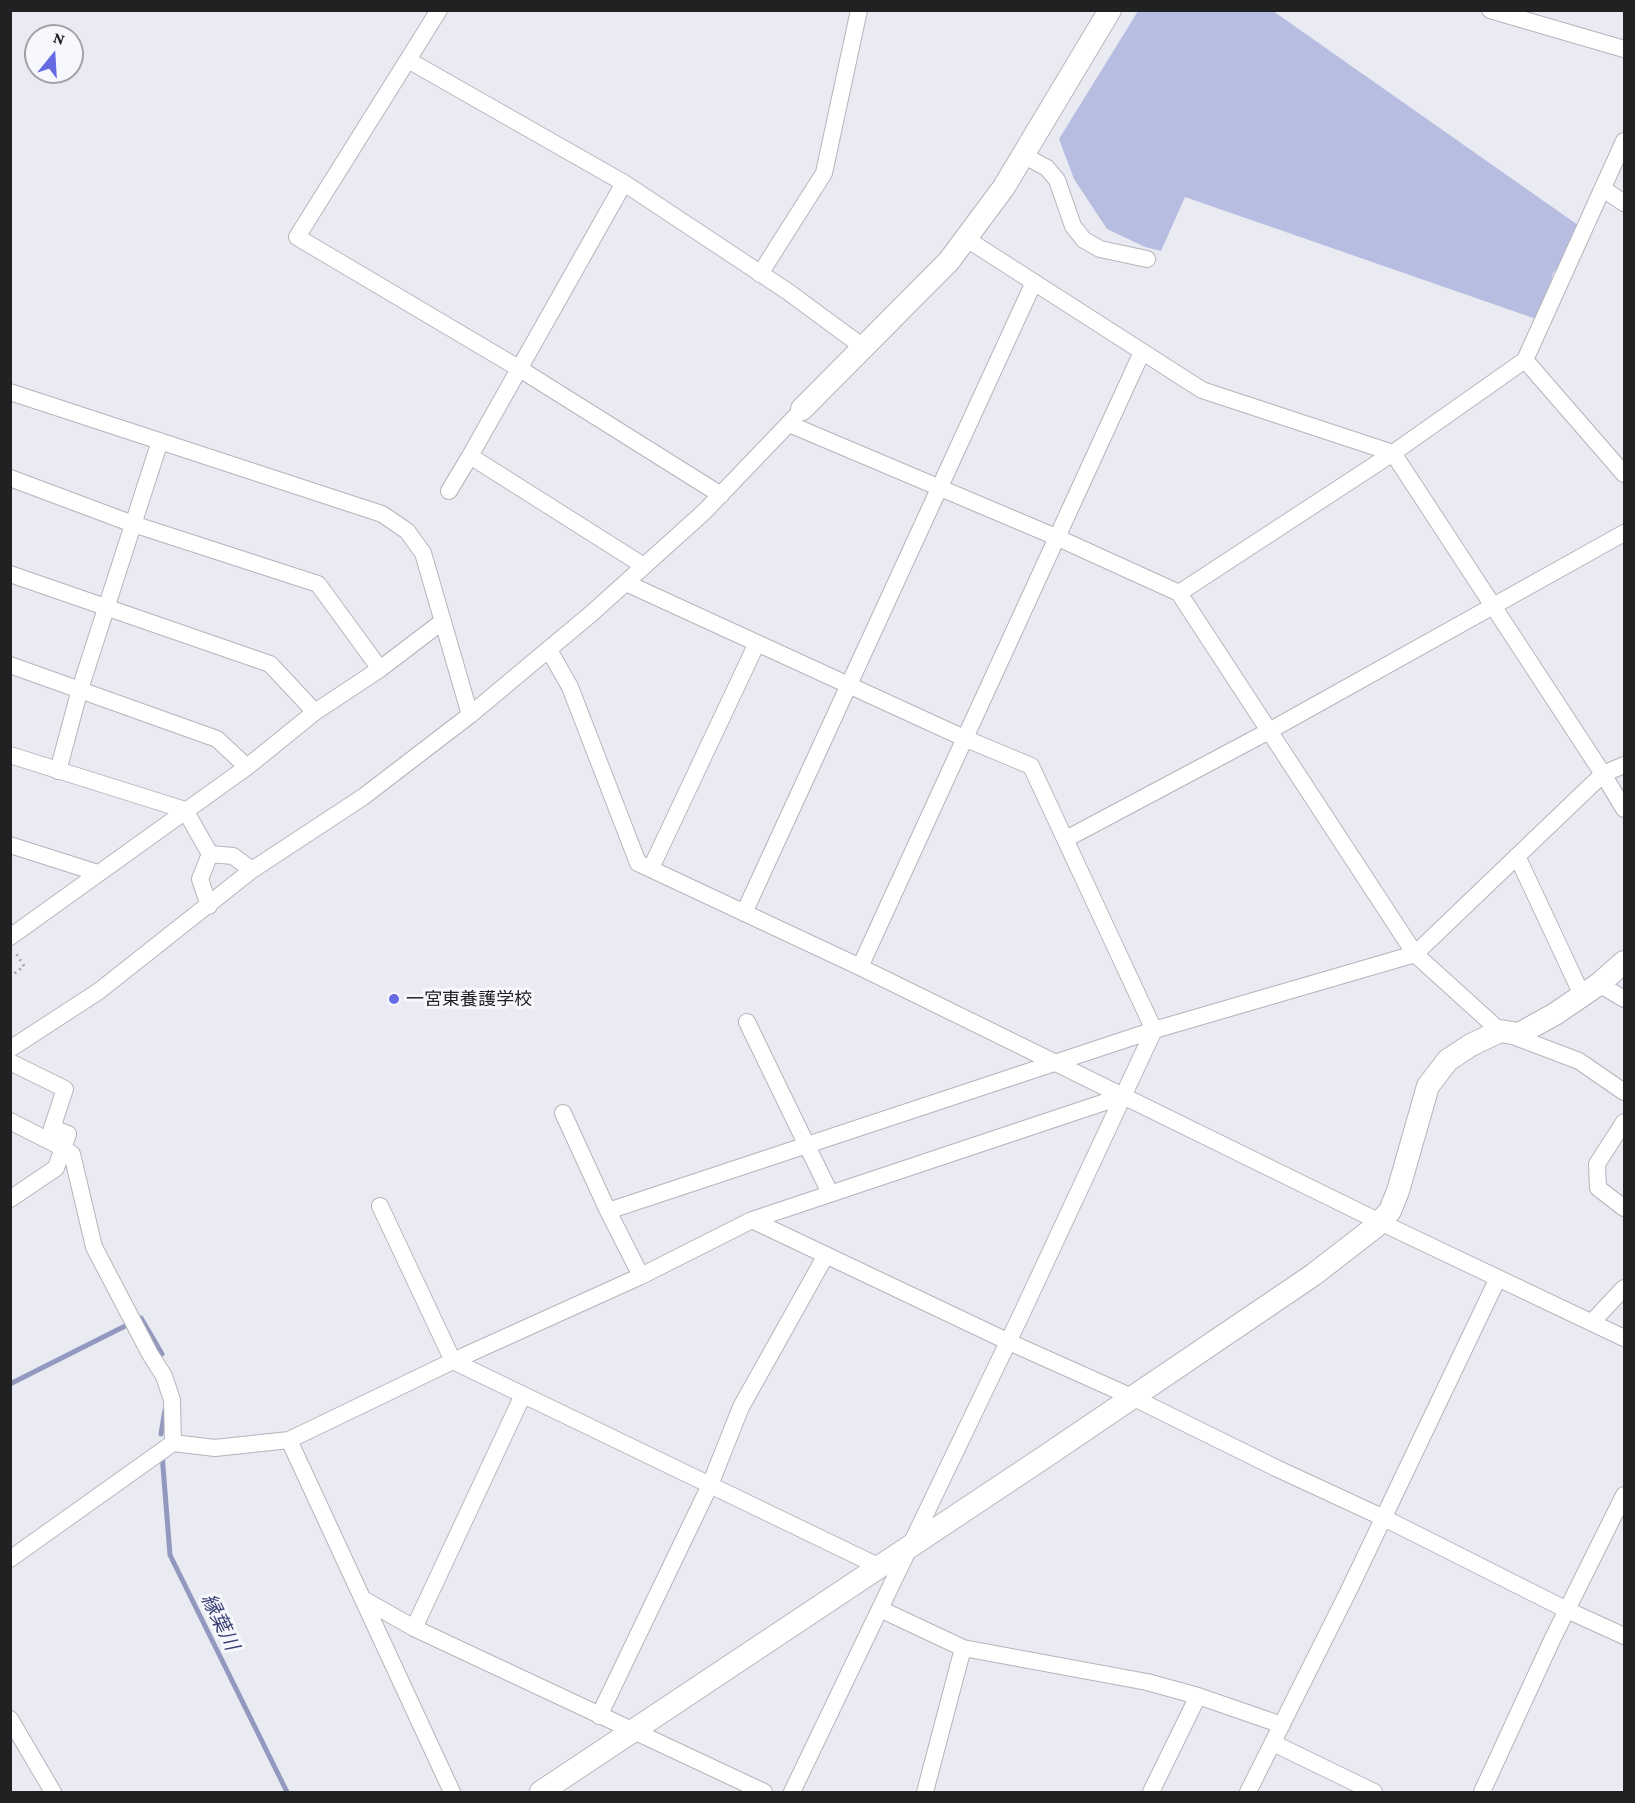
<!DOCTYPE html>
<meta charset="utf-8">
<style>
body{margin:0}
#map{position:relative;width:1635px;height:1803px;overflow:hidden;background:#eaebf2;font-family:"Crimson Pro",serif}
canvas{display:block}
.frame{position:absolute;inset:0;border:12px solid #202123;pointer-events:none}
.north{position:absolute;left:24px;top:24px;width:60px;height:60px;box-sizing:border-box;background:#f7f8fe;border:2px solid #a1a2a6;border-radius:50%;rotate:18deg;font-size:16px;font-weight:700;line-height:24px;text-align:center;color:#202123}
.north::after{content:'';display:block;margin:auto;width:21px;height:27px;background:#666be4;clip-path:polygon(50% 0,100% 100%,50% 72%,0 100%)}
</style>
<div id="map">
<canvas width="1635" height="1803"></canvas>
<div class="frame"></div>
<div class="north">N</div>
</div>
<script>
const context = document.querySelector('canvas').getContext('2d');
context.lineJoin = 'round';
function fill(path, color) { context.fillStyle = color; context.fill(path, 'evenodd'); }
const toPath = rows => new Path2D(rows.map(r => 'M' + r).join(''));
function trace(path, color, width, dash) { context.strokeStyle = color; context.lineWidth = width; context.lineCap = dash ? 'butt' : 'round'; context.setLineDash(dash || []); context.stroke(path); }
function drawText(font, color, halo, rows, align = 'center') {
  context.font = font + ' "Crimson Pro","Noto Sans JP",serif'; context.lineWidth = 6; context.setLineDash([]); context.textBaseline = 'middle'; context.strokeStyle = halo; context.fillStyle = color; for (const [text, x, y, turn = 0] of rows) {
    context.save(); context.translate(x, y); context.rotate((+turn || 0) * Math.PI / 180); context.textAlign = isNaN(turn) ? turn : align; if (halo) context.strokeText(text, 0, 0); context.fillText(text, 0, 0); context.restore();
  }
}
const green = toPath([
 [1138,11,1273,11,1585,230,1585,239,1553,273,1542,321,1185,197,1161,251,1145,247,1107,229,1074,179,1059,139]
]);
const stream = toPath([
 [10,1384,141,1318,162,1354],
 [161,1434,165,1410],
 [162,1454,170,1555,287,1792]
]);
const path = toPath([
 [10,11,11,10],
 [10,977,24,966,15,952]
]);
const street = toPath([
 [439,10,297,237,520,369,721,495],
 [1490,10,1624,49],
 [408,60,624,183,787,291,863,347],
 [1023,155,1047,168,1057,180,1073,226,1084,240,1100,249,1147,259],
 [624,183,470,456,644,566],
 [1603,189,1624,203],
 [965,238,1202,390,1393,453,1603,774,1624,809],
 [760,274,824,173,859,10],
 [1525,360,1624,474],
 [10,392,382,514,407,531,423,553,470,715],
 [789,424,1056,537,1179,593,1393,453,1525,360,1624,141],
 [10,478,133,524,318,584,380,669],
 [449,491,470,456],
 [10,574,270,664,315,712],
 [626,583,964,738,1031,766,1154,1030,1021,1315,792,1792],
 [1179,593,1415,954,1500,1031,1579,1061,1624,1092],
 [549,650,570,687,638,863,860,967,1380,1222,1624,1338],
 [10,665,217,739,247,767],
 [10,755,185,810,210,854,233,856,252,870],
 [58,771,80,689,160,441],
 [1066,839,1269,731,1624,533],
 [10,845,98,873],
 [1517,856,1582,995],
 [651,868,757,643],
 [209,906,200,879,210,854],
 [744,913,1034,282],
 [10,937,247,767,315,712,380,669,443,621],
 [860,967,1142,352],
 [1599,984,1624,999],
 [747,1022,830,1193],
 [10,1049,99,991,252,870,363,797,470,715,592,613,704,512,796,416],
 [10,1062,65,1089,52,1128,68,1134,63,1148,72,1154,94,1247,150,1354,164,1376,172,1400,173,1443],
 [563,1113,608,1211,641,1276],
 [10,1121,63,1148,56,1168,10,1199],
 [1624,1122,1597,1164,1598,1188,1624,1208],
 [380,1206,453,1361,880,1567],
 [608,1211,1154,1030,1415,954,1603,774,1624,765],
 [752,1220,1009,1342,1132,1397,1276,1468,1384,1518,1567,1610,1624,1636],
 [1592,1322,1624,1288],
 [289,1440,452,1792],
 [10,1559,173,1443,215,1448,289,1440,453,1361,641,1276,752,1220,1123,1096],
 [363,1599,414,1628,764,1792],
 [880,1609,963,1648,1147,1682,1198,1696,1282,1725],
 [414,1628,523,1395],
 [599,1716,710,1485,741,1407,826,1255],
 [10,1719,53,1792],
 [1273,1743,1374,1792],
 [925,1792,963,1648],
 [1151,1792,1198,1696],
 [1248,1792,1349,1590,1498,1278],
 [1482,1792,1552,1640,1624,1495]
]);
const secondary = toPath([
 [802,409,949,261,1004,187,1110,10],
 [541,1792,1046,1456,1313,1275,1375,1227,1390,1211,1398,1191,1428,1086,1448,1060,1471,1045,1500,1031,1519,1034,1555,1014,1599,984,1624,962]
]);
const markers = [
 [394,999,6,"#666be4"]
];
const poiNames = [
 ["一宮東養護学校",406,999]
];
const waterNames = [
 ["縁葉川",220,1622,64]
];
fill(green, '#b7bde1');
trace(stream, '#9399be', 5);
trace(street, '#b4b5bc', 18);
trace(secondary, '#b4b5bc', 24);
trace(path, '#9a9ba0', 3, [1.5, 4.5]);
trace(street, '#fff', 16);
trace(secondary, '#fff', 22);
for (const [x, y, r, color] of markers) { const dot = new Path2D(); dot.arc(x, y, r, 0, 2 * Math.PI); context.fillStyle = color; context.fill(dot); trace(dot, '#f7f8fe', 2); }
drawText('18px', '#202123', '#f7f8fe', poiNames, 'left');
drawText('italic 20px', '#3d4274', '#f7f8fe', waterNames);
</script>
